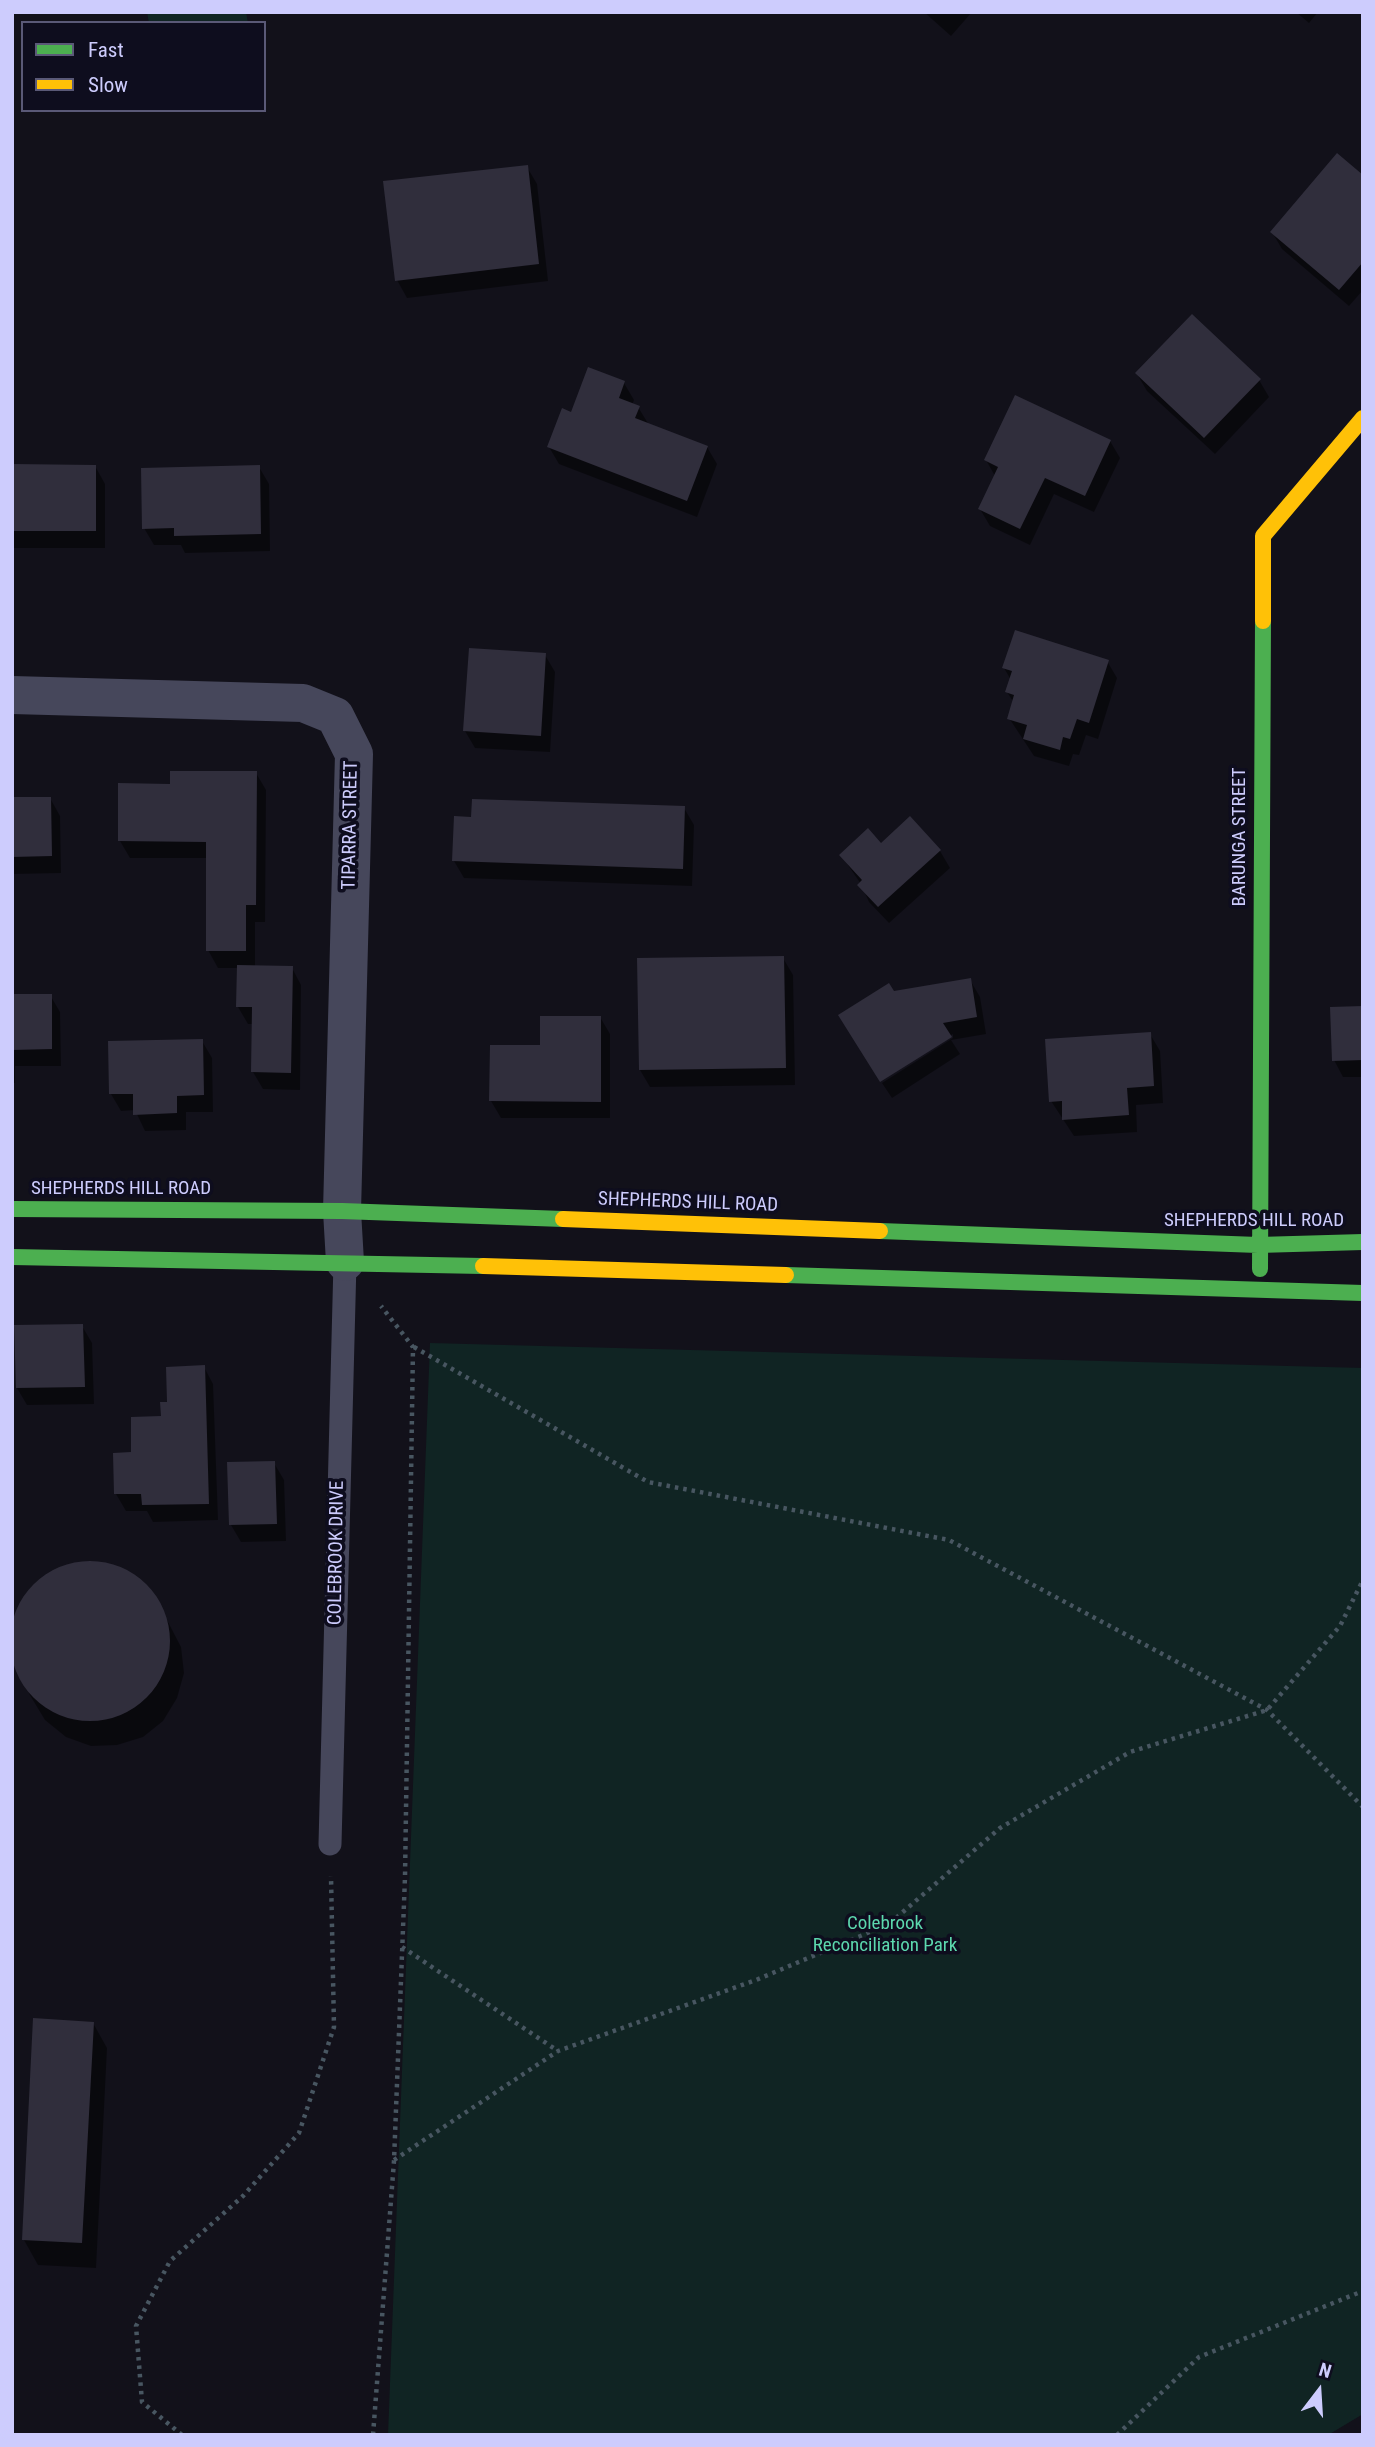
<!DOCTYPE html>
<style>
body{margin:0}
#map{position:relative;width:1375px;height:2447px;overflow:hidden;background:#12111a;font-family:"Roboto Condensed",sans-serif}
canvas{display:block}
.frame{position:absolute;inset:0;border:14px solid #cdccfd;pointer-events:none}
.legend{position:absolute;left:21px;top:21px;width:245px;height:91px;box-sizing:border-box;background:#0e0d1e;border:2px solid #5a5977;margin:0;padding:9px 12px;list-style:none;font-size:21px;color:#cdccfd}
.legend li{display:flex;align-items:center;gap:14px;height:35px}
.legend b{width:35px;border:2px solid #5a5977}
.north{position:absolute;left:1284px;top:2356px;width:70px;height:70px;-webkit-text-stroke:5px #0e0d1e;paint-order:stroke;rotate:17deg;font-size:19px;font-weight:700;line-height:28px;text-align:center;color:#cdccfd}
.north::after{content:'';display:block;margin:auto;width:24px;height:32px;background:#cdccfd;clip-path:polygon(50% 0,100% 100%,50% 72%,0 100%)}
</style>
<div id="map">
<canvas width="1375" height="2447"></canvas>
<div class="frame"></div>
<ul class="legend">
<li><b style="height:9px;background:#4caf50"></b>Fast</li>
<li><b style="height:9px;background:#ffc107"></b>Slow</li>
</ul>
<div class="north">N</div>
</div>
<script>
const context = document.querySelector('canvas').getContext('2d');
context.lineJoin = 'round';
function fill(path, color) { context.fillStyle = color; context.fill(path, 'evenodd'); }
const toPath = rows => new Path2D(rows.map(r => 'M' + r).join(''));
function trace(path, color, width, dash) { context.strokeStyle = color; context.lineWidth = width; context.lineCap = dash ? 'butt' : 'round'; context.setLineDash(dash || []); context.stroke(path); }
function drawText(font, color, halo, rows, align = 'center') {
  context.font = font + ' "Roboto Condensed",sans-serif'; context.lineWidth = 7; context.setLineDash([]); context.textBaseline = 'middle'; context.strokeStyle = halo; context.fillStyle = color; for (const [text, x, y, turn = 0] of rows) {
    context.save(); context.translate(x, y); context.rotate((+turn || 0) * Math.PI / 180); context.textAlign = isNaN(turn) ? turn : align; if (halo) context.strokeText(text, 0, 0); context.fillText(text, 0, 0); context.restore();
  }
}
const green = toPath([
 [147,12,246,12,248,23,149,23],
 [430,1343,1363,1368,1363,2414,1328,2435,388,2435]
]);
const shadow = toPath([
 [924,12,972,12,951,36],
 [1296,12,1318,12,1309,23],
 [527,167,537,184,548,281,407,298,397,280],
 [1363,177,1363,290,1349,306,1282,249,1272,232],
 [1137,374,1259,380,1269,397,1215,454,1147,391],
 [624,383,634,400,632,405,638,407,649,425,707,447,717,464,697,517,559,464,549,447],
 [1110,441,1120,458,1094,512,1054,494,1030,545,990,526,980,509,995,476,986,460],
 [12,466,95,466,105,484,105,548,12,548],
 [259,467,269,484,270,551,185,553,181,545,154,545,144,528],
 [545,655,555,672,550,752,475,748,465,731],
 [1107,661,1117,678,1098,739,1086,735,1079,755,1073,754,1069,766,1034,756,1009,718,1014,703,1007,692,1011,680,1004,668],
 [256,773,266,790,265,922,255,922,255,967,292,968,301,985,300,1090,263,1089,253,1072,254,1024,248,1024,238,1007,239,968,218,968,208,950,208,858,130,858,120,841,172,786],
 [50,798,60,816,61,873,12,874,12,799],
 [684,808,694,825,692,886,464,878,454,861],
 [881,845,940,851,950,868,889,923,869,902,861,884,841,855],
 [783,958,793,975,795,1085,650,1087,640,1070],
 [970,980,980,997,986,1034,951,1040,960,1054,892,1098,882,1083,953,1038,953,1034,880,1080],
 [50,995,60,1012,61,1066,15,1066,15,1083,12,1083,12,996],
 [1363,1008,1363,1077,1343,1077,1334,1060],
 [600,1017,610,1034,610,1118,501,1118,491,1101,541,1047],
 [1150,1034,1160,1051,1163,1103,1136,1105,1137,1132,1074,1136,1051,1101],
 [202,1041,212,1058,213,1112,186,1112,186,1130,145,1131,135,1110,121,1111,111,1094],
 [82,1326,92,1343,94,1404,27,1405,17,1388],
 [204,1367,213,1384,218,1520,153,1522,147,1511,126,1511,116,1494,133,1454,162,1418,169,1403],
 [274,1463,284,1480,286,1541,241,1542,231,1525],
 [89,1562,114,1566,137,1578,155,1597,181,1647,184,1673,177,1698,163,1721,143,1737,117,1745,91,1746,66,1737,45,1720,16,1672,12,1655,13,1621,23,1598,40,1579,63,1566],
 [93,2023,107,2048,96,2268,38,2265,24,2240]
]);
const building = toPath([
 [1337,153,1363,175,1363,262,1339,290,1270,232],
 [528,165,539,264,395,281,383,181],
 [1192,314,1261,379,1204,438,1135,373],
 [588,367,625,381,619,398,640,406,635,418,708,446,687,501,547,447,562,408,571,412],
 [1015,395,1111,440,1085,496,1045,478,1020,529,978,509,998,467,984,460],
 [12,464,96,465,96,531,12,531],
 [260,465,261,534,174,536,174,528,142,529,141,468],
 [1015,630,1109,660,1089,723,1077,719,1070,739,1063,737,1060,750,1023,739,1027,725,1007,719,1014,695,1005,692,1012,671,1002,668],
 [469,648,546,653,541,736,463,731],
 [170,771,257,771,256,905,246,905,246,951,206,951,206,842,118,841,118,783,170,784],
 [12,797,51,797,52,856,12,857],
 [472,799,685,806,683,869,452,861,454,816,471,817],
 [910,816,941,850,878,907,857,885,862,880,839,855,868,828,881,843],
 [784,956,786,1068,639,1070,637,958],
 [237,965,293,966,291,1073,251,1072,252,1007,236,1007],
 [971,978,977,1017,943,1023,952,1037,880,1082,838,1015,889,983,894,991],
 [12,994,52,994,52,1049,12,1050],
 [1363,1006,1363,1060,1332,1061,1330,1007],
 [540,1016,601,1016,601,1102,489,1101,490,1045,540,1045],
 [1151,1032,1154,1086,1127,1088,1129,1115,1062,1120,1062,1101,1049,1102,1045,1039],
 [203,1039,204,1095,177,1096,177,1113,133,1115,133,1094,109,1094,108,1041],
 [83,1324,85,1387,16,1388,14,1325],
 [205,1365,209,1504,142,1505,141,1494,114,1494,113,1453,131,1452,131,1417,161,1416,160,1402,167,1402,166,1367],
 [275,1461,277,1524,229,1525,227,1462],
 '10 1641a80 80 0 1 1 160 0a80 80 0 1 1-160 0Z',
 [33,2018,94,2022,82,2243,22,2240]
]);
const path = toPath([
 [414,1347,648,1482,949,1540,1267,1710,1363,1807],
 [402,1947,558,2051],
 [394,2160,558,2051,756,1980,889,1924,1000,1828,1130,1752,1267,1710,1340,1626,1363,1580],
 [182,2435,142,2402,136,2326,170,2261,243,2196,299,2133,334,2027,331,1876],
 [373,2435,394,2161,405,1877,413,1347,381,1306],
 [1117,2435,1199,2357,1363,2291]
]);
const lane = toPath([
 [330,1844,345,1262]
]);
const street = toPath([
 [12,695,303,703,335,716,354,754,342,1211,345,1262]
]);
const fast = toPath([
 [12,1209,342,1211,563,1219],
 [880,1231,1258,1245,1363,1242],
 [12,1257,483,1266],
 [1260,1269,1263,621],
 [786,1275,1363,1293]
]);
const slow = toPath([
 [1263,621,1263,536,1363,418],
 [563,1219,880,1231],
 [483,1266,786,1275]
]);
const streetNames = [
 ["TIPARRA STREET",351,825,-89],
 ["BARUNGA STREET",1240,837,-90],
 ["SHEPHERDS HILL ROAD",121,1189],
 ["SHEPHERDS HILL ROAD",688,1203,2],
 ["SHEPHERDS HILL ROAD",1254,1221],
 ["COLEBROOK DRIVE",337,1553,-89]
];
const parkNames = [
 ["Colebrook",885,1924],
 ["Reconciliation Park",885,1946]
];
fill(green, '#102423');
fill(shadow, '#0007');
fill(building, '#302e3c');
trace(path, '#485661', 4.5, [3.5, 5]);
trace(lane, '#46475b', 23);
trace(street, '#46475b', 38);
trace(fast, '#4caf50', 16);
trace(slow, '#ffc107', 16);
drawText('19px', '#cdccfd', '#0e0d1e', streetNames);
drawText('19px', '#5cd8ae', '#0e0d1e', parkNames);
</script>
